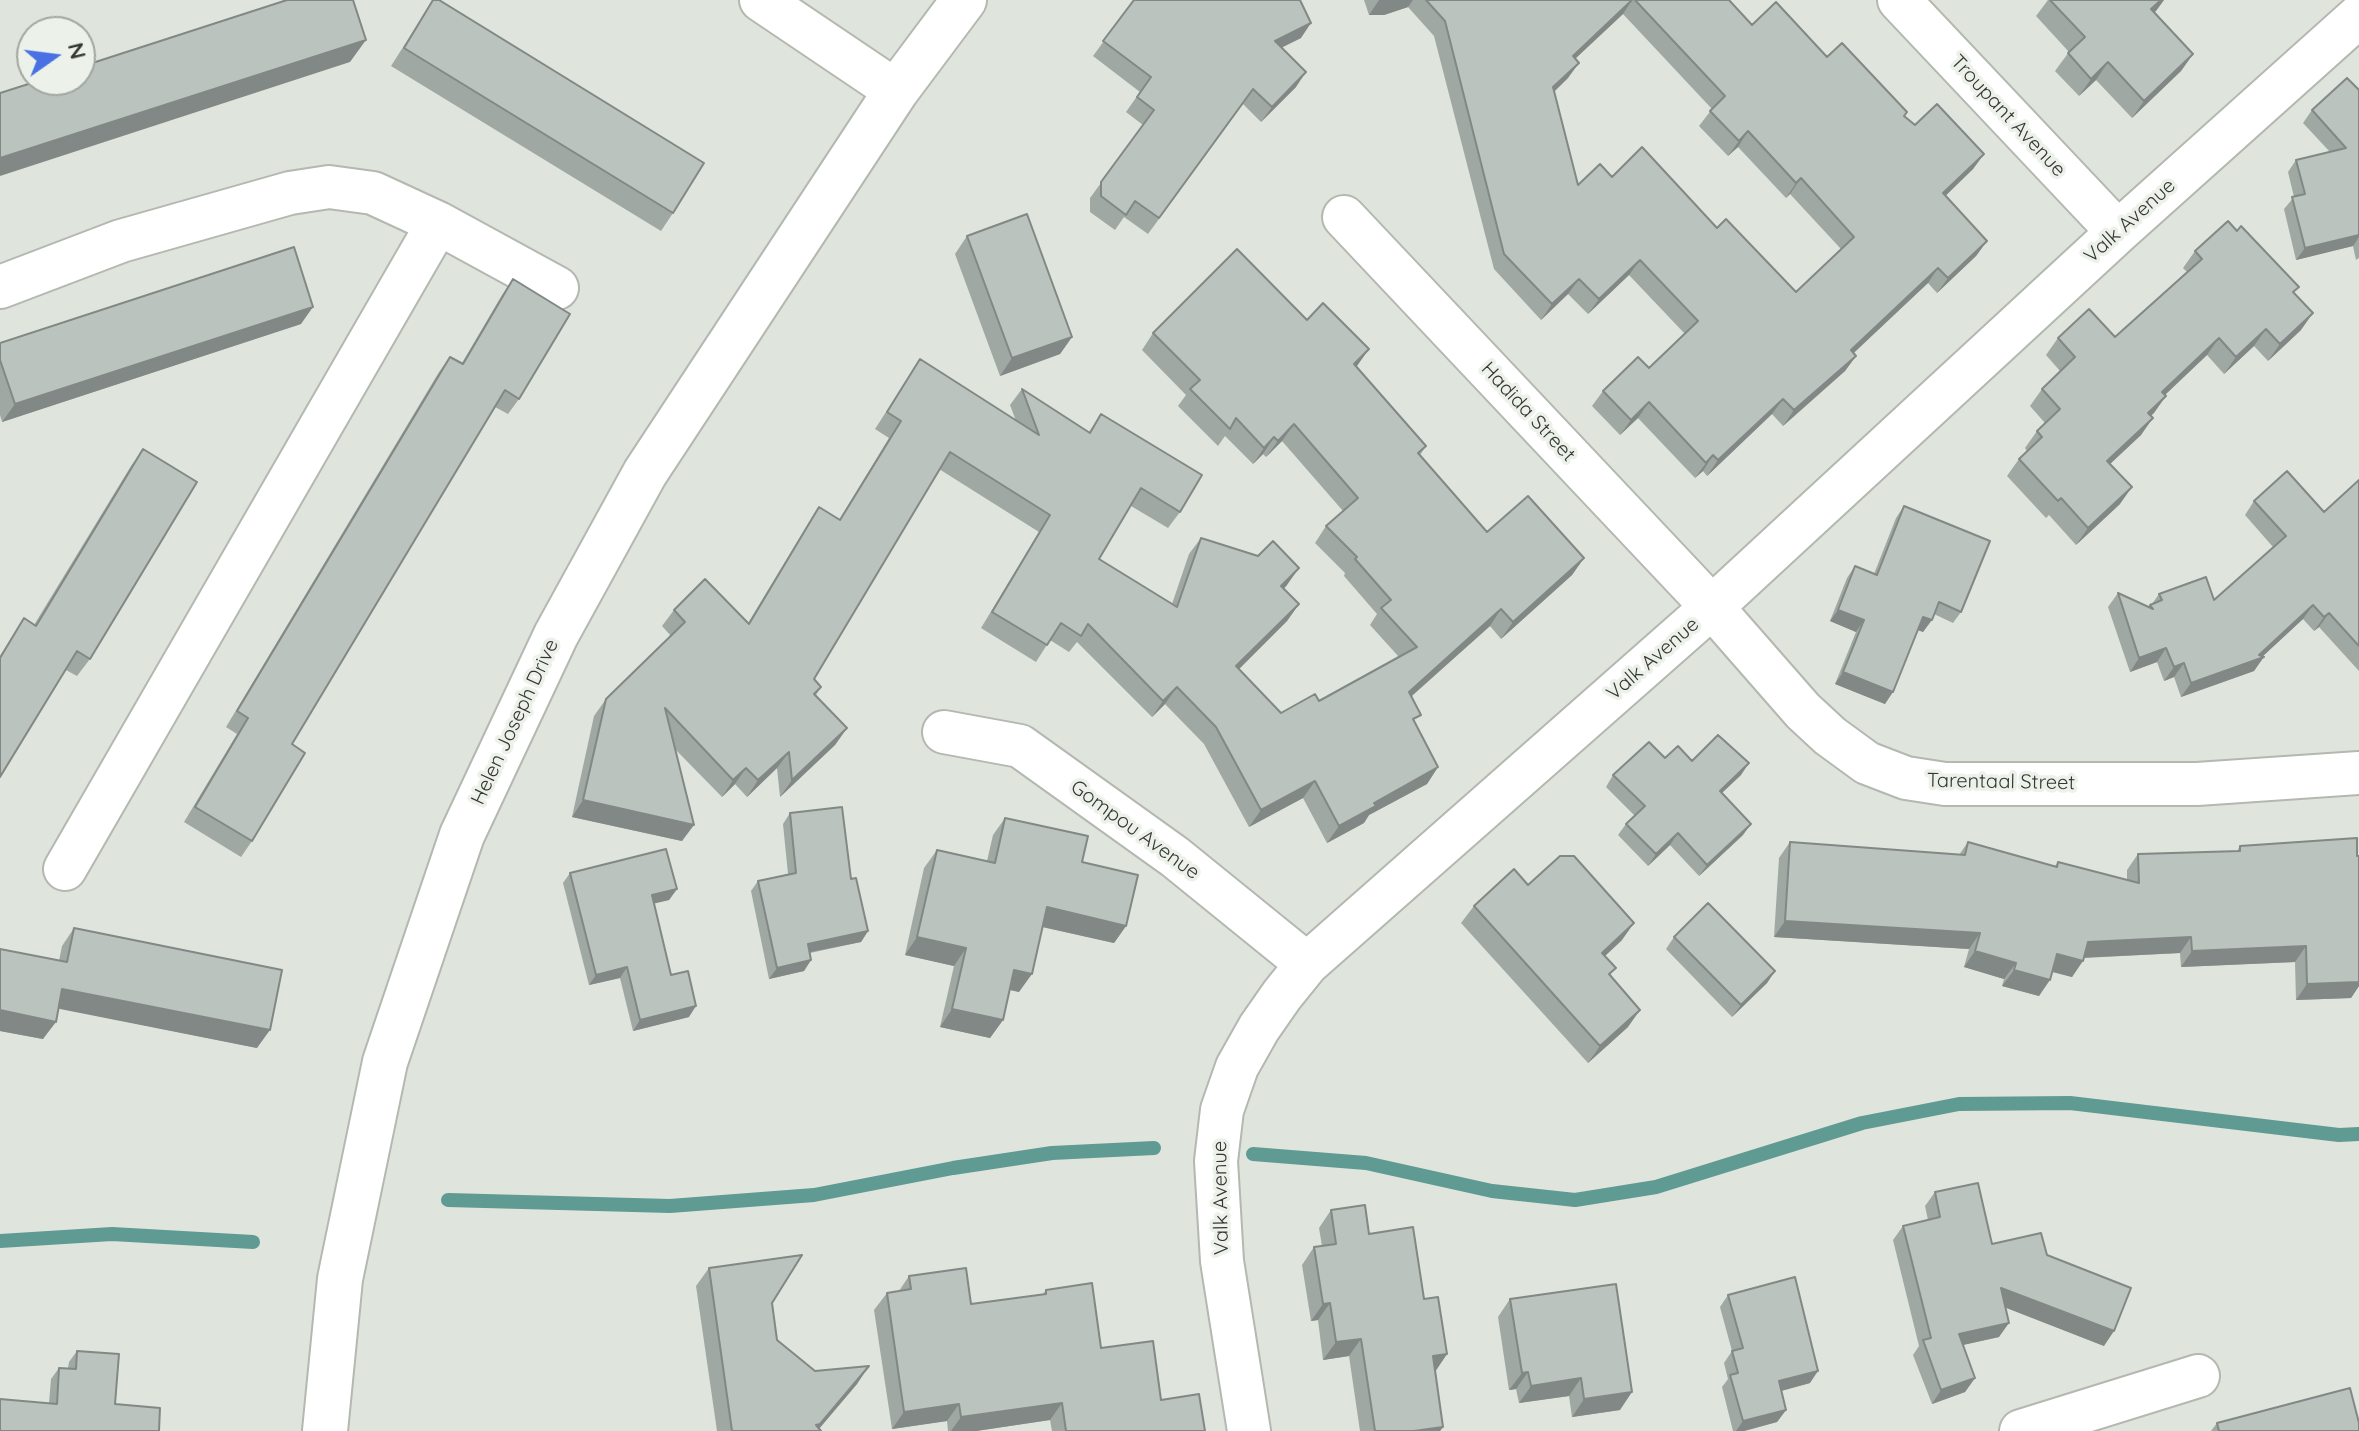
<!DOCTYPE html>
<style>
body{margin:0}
#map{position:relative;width:2359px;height:1431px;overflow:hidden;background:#dfe4dc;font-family:Quicksand,sans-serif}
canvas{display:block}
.north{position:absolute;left:16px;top:16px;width:80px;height:80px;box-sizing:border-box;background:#ecf1e9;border:2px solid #a3a7a1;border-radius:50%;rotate:76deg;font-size:22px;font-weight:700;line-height:32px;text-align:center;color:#353734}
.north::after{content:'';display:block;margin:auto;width:28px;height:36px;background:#4a71e4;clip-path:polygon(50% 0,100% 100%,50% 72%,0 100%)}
</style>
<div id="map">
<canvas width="2359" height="1431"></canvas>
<div class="north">N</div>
</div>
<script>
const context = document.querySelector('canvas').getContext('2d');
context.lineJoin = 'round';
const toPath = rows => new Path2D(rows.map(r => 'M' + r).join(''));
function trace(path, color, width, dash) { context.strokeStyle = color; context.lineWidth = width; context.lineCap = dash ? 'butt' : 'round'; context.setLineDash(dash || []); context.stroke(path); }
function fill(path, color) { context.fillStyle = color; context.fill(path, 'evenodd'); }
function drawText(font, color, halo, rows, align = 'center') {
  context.font = font + ' Quicksand,sans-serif'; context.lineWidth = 7; context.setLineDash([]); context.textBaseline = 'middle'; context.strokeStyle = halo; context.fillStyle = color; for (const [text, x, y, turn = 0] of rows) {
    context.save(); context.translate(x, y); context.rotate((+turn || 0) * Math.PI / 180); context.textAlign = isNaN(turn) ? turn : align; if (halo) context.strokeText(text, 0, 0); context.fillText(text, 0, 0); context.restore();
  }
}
const stream = toPath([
 [1253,1154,1366,1163,1492,1191,1575,1200,1656,1187,1862,1123,1959,1104,2070,1103,2339,1135,2359,1134],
 [448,1200,670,1206,814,1195,953,1168,1052,1153,1154,1148],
 [0,1241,112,1234,253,1242]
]);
const street = toPath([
 [761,0,896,91],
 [1899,0,2118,232],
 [1344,217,1712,607,1803,711,1830,736,1867,763,1906,778,1945,784,2197,784,2359,773],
 [0,287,121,241,290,193,329,187,373,193,438,223,557,288],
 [944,732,1020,746,1175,857,1307,964],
 [65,869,438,223],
 [1249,1431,1222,1261,1216,1161,1222,1110,1237,1067,1259,1028,1282,995,1307,964,1712,607,2118,232,2359,16],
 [2021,1431,2198,1376]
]);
const secondary = toPath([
 [325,1431,340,1279,385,1062,462,835,556,635,645,473,896,91,964,0]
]);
const wall = toPath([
 [433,0,673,213,661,231,391,66],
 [1134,0,1301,38,1282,47,1296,87,1261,122,1243,104,1148,234,1124,217,1115,230,1090,212,1090,198,1143,125,1126,112,1140,92,1093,56],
 [1364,0,1729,0,1752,25,1827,57,1915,125,1984,154,1973,169,1945,196,1987,241,1976,256,1937,293,1928,283,1853,353,1856,356,1845,371,1783,426,1772,414,1707,476,1703,471,1695,478,1638,418,1620,435,1592,406,1603,391,1649,368,1685,334,1629,275,1588,314,1568,294,1541,320,1494,269,1434,36,1408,7,1384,15,1369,15],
 [1623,14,1712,109,1699,126,1728,156,1738,147,1786,198,1790,194,1841,249,1796,292,1717,228,1612,177,1578,185,1554,92,1568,78,1575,59],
 [2048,0,2164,0,2154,13,2193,54,2181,71,2132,118,2096,80,2079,96,2055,71,2069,52,2036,16],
 [2359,90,2359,258,2356,260,2353,246,2296,260,2284,209,2294,197,2288,172,2296,160,2330,152,2303,123,2312,110],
 [967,236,1072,337,1060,354,1000,376,955,254],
 [2195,251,2294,293,2301,330,2268,361,2254,346,2224,374,2207,355,2165,395,2151,416,2141,435,2110,464,2120,504,2076,545,2049,515,2046,518,2007,476,2019,459,2027,451,2025,448,2037,431,2045,423,2030,406,2042,389,2060,371,2046,355,2058,338,2115,337,2187,272,2183,268],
 [513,279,519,399,508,414,495,407,292,744,252,841,241,857,184,822,237,734,226,727,439,372,450,357,462,363,502,295],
 [1307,320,1357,367,1426,446,1420,455,1487,532,1584,558,1572,575,1501,639,1490,626,1412,696,1415,723,1438,767,1427,784,1369,815,1364,823,1327,843,1303,798,1249,827,1204,744,1165,704,1152,717,1077,642,1069,652,1050,640,1036,662,981,628,1039,532,939,469,814,679,821,687,816,695,847,728,835,745,780,797,777,768,747,797,735,784,722,797,674,748,682,841,572,817,594,716,606,699,671,636,662,626,674,610,748,623,808,524,819,507,839,520,889,438,875,429,920,359,1016,421,1010,405,1022,389,1089,432,1101,414,1180,512,1168,528,1131,506,1099,559,1172,604,1189,554,1201,538,1287,585,1284,589,1299,604,1287,621,1239,669,1281,713,1319,701,1399,657,1370,625,1377,614,1344,576,1345,573,1315,543,1326,526,1343,511,1282,441,1266,457,1263,454,1253,464,1225,436,1218,446,1178,406,1186,395,1142,350,1153,333],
 [301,324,2,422,0,415,0,343],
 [143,449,90,659,77,676,66,670,0,777,0,656,24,618,34,625,131,466],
 [2359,480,2359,671,2319,627,2314,631,2303,619,2263,656,2254,671,2181,697,2174,677,2164,681,2157,662,2130,672,2108,607,2118,593,2148,607,2152,604,2159,594,2214,600,2273,547,2245,515,2254,501,2324,512],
 [1904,506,1961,612,1953,623,1934,614,1923,632,1918,630,1885,704,1835,684,1856,632,1830,621,1847,578,1855,566,1874,574,1896,518],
 [1665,758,1692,761,1741,775,1722,793,1743,835,1699,876,1670,845,1648,866,1618,835,1626,824,1635,816,1606,787,1613,775],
 [790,813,851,879,868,931,861,942,810,953,811,960,804,971,769,979,751,891,758,881,788,874,783,824],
 [1005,818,1082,862,1126,926,1114,943,1042,927,1019,992,1010,990,1003,1020,990,1038,940,1027,954,966,905,955,924,868,937,850,987,861,993,835],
 [1790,842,1959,855,1968,842,2055,866,2058,862,2127,880,2127,870,2138,854,2237,851,2240,846,2359,856,2359,986,2351,998,2296,1000,2295,962,2181,967,2180,953,2084,958,2072,977,2052,972,2039,996,2002,986,2004,979,1964,967,1969,949,1774,937,1779,858],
 [570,873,677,889,669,900,654,903,671,975,689,1017,633,1031,620,978,589,985,563,883],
 [1528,885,1622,940,1605,956,1628,1027,1588,1063,1461,923,1474,906],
 [74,928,257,1048,58,1008,43,1039,0,1031,0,949,59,961,62,946],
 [1674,937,1775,971,1767,983,1732,1017,1666,949],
 [1935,1192,1992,1244,2047,1255,2104,1346,2005,1307,1999,1337,1963,1345,1975,1378,1965,1392,1932,1404,1913,1355,1919,1346,1893,1240,1903,1226,1928,1220,1925,1206],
 [1331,1210,1369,1234,1424,1299,1447,1354,1435,1371,1443,1427,1440,1431,1360,1431,1349,1356,1323,1360,1318,1320,1311,1321,1302,1265,1314,1247,1322,1246,1319,1228],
 [709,1268,772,1303,777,1340,815,1371,857,1384,819,1429,821,1431,717,1431,696,1286],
 [909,1276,971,1304,1043,1294,1046,1290,1101,1348,1161,1400,1205,1431,1052,1431,1050,1420,976,1431,948,1431,947,1421,892,1429,874,1310,887,1293,899,1291],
 [1728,1295,1810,1383,1781,1391,1786,1410,1777,1422,1744,1431,1733,1431,1722,1387,1728,1379,1724,1363,1732,1351,1720,1307],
 [1510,1299,1620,1410,1572,1417,1569,1396,1519,1403,1516,1389,1509,1390,1498,1317],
 [77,1351,115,1404,49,1403,51,1379,59,1368,68,1368,69,1362],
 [2217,1423,2359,1431,2211,1431]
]);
const shadedWall = toPath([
 [1379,0,1413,0,1408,7,1384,15,1369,15],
 [1632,0,1623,14,1562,71,1573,56],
 [2161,0,2164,0,2156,11,2138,27,2151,9],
 [1311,23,1301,38,1265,56,1275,41],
 [366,40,350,62,0,176,0,158],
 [2193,54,2181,71,2132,118,2144,101],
 [2108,62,2096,80,2079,96,2091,79],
 [1579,63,1568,78,1542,103,1553,87],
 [1306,72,1296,87,1261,122,1272,107],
 [1748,131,1738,147,1728,156,1739,141],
 [1984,154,1973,169,1932,209,1943,193],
 [1801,178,1790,194,1786,198,1796,183],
 [2359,235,2359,237,2353,246,2296,260,2305,248],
 [1987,241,1976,256,1937,293,1948,278],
 [1640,260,1629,275,1588,314,1599,299],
 [1938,268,1928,283,1840,366,1851,350],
 [1579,279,1568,294,1541,320,1552,304],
 [313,307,301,324,2,422,15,404],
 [2313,313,2301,330,2268,361,2280,344],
 [2266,329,2254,346,2224,374,2236,357],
 [1072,337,1060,354,1000,376,1012,358],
 [2219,338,2207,355,2150,409,2162,392],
 [1369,349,1357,366,1343,381,1354,364],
 [1856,356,1845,371,1783,426,1794,410],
 [2166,396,2154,413,2136,430,2148,413],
 [1783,399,1772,414,1707,476,1718,460],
 [1649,402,1638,418,1620,435,1631,420],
 [2153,418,2141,435,2095,478,2107,461],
 [1294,424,1282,441,1266,457,1278,441],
 [1274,437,1263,454,1253,464,1264,448],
 [1713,455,1703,471,1695,478,1706,463],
 [2132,487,2120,504,2076,545,2088,528],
 [1584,558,1572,575,1501,639,1513,622],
 [1299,568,1287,585,1269,603,1281,586],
 [1299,604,1287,621,1225,683,1236,666],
 [2313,605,2303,619,2262,657,2264,657,2254,671,2181,697,2191,683,2259,655],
 [1501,609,1490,626,1398,708,1409,692],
 [1838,610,1864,620,1856,632,1830,621],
 [2329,613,2319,627,2314,631,2324,617],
 [1923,617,1932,620,1923,632,1915,629],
 [2166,648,2157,662,2130,672,2139,658],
 [2184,663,2174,677,2164,681,2174,667],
 [1843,672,1893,692,1885,704,1835,684],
 [1177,687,1165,704,1152,717,1163,701],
 [847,728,835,745,780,797,792,780],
 [789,752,777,768,747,797,758,780],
 [1749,763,1741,775,1712,802,1720,791],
 [1438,767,1427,784,1369,815,1364,823,1327,843,1339,826,1374,803],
 [746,768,735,784,722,797,733,780],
 [1315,781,1303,798,1249,827,1261,810],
 [583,800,694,825,682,841,572,817],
 [1751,824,1743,835,1699,876,1707,865],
 [1678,833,1670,845,1648,866,1656,854],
 [677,889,669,900,644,906,652,895],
 [1047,907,1126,926,1114,943,1034,925],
 [1785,921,1980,933,1969,949,1774,937],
 [1634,923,1622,940,1590,970,1602,953],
 [868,931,861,942,800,954,808,944],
 [917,937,966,948,954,966,905,955],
 [2191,937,2180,953,2077,958,2088,942],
 [2306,946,2295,962,2181,967,2192,951],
 [1975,951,2016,963,2004,979,1964,967],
 [2057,954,2083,961,2072,977,2046,970],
 [811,960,804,971,769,979,777,968],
 [627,967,620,978,589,985,596,975],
 [1014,970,1032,974,1019,992,1002,988],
 [2014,970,2050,980,2039,996,2002,986],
 [1775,971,1767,983,1732,1017,1741,1005],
 [2359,982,2359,986,2351,998,2296,1000,2307,984],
 [62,989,270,1030,257,1048,50,1007],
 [696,1006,689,1017,633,1031,640,1020],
 [952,1009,1003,1020,990,1038,940,1027],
 [0,1010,56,1022,43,1039,0,1031],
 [1640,1010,1628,1027,1588,1063,1600,1046],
 [2001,1288,2114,1331,2104,1346,1991,1302],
 [1330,1303,1318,1320,1311,1321,1323,1304],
 [2009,1323,1999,1337,1949,1348,1959,1334],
 [1361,1339,1349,1356,1323,1360,1336,1342],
 [1447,1354,1435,1372,1433,1356],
 [869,1366,857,1384,817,1431,811,1431],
 [1818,1371,1810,1383,1770,1394,1779,1381],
 [1528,1372,1516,1389,1509,1390,1522,1373],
 [1581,1378,1569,1396,1519,1403,1531,1386],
 [1975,1378,1965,1392,1932,1404,1941,1390],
 [1632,1392,1620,1410,1572,1417,1584,1399],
 [1062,1403,1050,1420,976,1431,951,1431,961,1417],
 [959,1404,947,1421,892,1429,904,1412],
 [1786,1410,1777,1422,1744,1431,1736,1431,1743,1421],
 [1443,1427,1440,1431,1414,1431]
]);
const building = toPath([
 [287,0,353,0,366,40,0,158,0,93,41,80,80,80,80,67,287,0],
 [433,0,439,0,704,163,673,213,404,48,433,0],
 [1134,0,1300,0,1311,23,1275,41,1306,72,1272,107,1253,89,1159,218,1135,201,1126,215,1101,196,1101,182,1154,110,1137,97,1151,77,1103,41,1134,0],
 [1426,0,1632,0,1573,56,1579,63,1553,87,1578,185,1600,164,1612,177,1642,147,1717,228,1726,219,1796,292,1854,237,1801,178,1796,183,1748,131,1739,141,1710,111,1725,96,1635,0,1729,0,1752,25,1776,2,1827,57,1842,43,1907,112,1904,116,1915,125,1937,104,1984,154,1943,193,1987,241,1948,278,1938,268,1851,350,1856,356,1794,410,1783,399,1718,460,1713,455,1706,463,1649,402,1631,420,1603,391,1638,357,1649,368,1698,321,1640,260,1599,299,1579,279,1552,304,1504,254,1445,21,1426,0],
 [2050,0,2161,0,2151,9,2193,54,2144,101,2108,62,2091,79,2068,53,2085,37,2050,0],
 [2347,78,2359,90,2359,235,2305,248,2292,197,2305,194,2296,160,2346,148,2312,110,2347,78],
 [1027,214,1072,337,1012,358,967,236,1027,214],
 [2228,221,2237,231,2241,226,2299,287,2293,292,2313,313,2280,344,2266,329,2236,357,2219,338,2162,392,2166,396,2148,413,2153,418,2107,461,2132,487,2088,528,2061,498,2058,501,2019,459,2042,437,2037,431,2060,409,2042,389,2075,357,2058,338,2089,309,2115,337,2202,259,2195,251,2228,221],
 [294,247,313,307,15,404,0,360,0,343,294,247],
 [1237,249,1307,320,1323,303,1369,349,1354,364,1426,446,1418,453,1487,532,1528,496,1584,558,1513,622,1501,609,1409,692,1421,715,1413,719,1438,767,1374,803,1376,806,1339,826,1315,781,1261,810,1216,727,1177,687,1163,701,1088,624,1081,636,1061,623,1047,645,992,612,1050,515,950,452,814,679,821,687,814,694,847,728,792,780,789,752,758,780,746,768,733,780,665,708,694,825,583,800,606,699,685,622,674,610,705,579,749,624,819,507,840,520,901,421,887,412,920,359,1039,435,1022,389,1090,433,1101,414,1202,475,1180,512,1141,488,1099,559,1177,607,1201,538,1258,556,1273,541,1299,568,1281,586,1299,604,1236,666,1281,713,1315,694,1319,701,1417,647,1381,608,1391,600,1355,559,1357,557,1326,526,1358,498,1294,424,1278,441,1274,437,1264,448,1236,418,1230,429,1190,389,1200,380,1153,333,1237,249],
 [513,279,570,314,519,399,505,390,292,744,305,753,252,841,195,807,248,718,237,711,450,357,463,364,513,279],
 [143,449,197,482,90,659,77,651,0,777,0,658,24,618,36,626,143,449],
 [2287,471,2324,512,2359,480,2359,646,2329,613,2324,617,2313,605,2259,655,2264,657,2191,683,2184,663,2174,667,2166,648,2139,658,2118,593,2153,609,2150,605,2162,600,2159,594,2206,577,2214,600,2286,536,2254,501,2287,471],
 [1904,506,1990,541,1961,612,1939,602,1932,620,1923,617,1893,692,1843,672,1864,620,1838,610,1855,566,1877,575,1904,506],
 [1718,735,1749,763,1720,791,1751,824,1707,865,1678,833,1656,854,1626,824,1645,806,1613,775,1649,742,1665,758,1678,746,1692,761,1718,735],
 [842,807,851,879,856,878,868,931,808,944,811,960,777,968,758,881,796,873,790,813,842,807],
 [1005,818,1088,836,1082,862,1138,875,1126,926,1047,907,1032,974,1014,970,1003,1020,952,1009,966,948,917,937,937,850,995,863,1005,818],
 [2357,838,2357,856,2359,856,2359,982,2307,984,2306,946,2192,951,2191,937,2088,942,2083,961,2057,954,2050,980,2014,970,2016,963,1975,951,1980,933,1785,921,1790,842,1965,855,1968,842,2057,867,2058,862,2139,883,2138,854,2240,851,2240,846,2357,838],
 [666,849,677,889,652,895,671,975,688,971,696,1006,640,1020,627,967,596,975,570,873,666,849],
 [1560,856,1574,856,1634,923,1602,953,1616,968,1609,974,1640,1010,1600,1046,1474,906,1514,869,1528,885,1560,856],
 [1708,903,1775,971,1741,1005,1674,937,1708,903],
 [74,928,282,970,270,1030,62,989,56,1022,0,1010,0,949,67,962,74,928],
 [1978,1183,1992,1244,2041,1233,2047,1255,2131,1288,2114,1331,2001,1288,2009,1323,1959,1334,1975,1378,1941,1390,1923,1340,1931,1338,1903,1226,1940,1217,1935,1192,1978,1183],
 [1365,1205,1369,1234,1413,1227,1424,1299,1438,1297,1447,1354,1433,1356,1443,1427,1414,1431,1375,1431,1361,1339,1336,1342,1330,1303,1323,1304,1314,1247,1336,1244,1331,1210,1365,1205],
 [802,1255,772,1303,777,1340,815,1371,869,1366,820,1424,816,1425,821,1431,732,1431,709,1268,802,1255],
 [966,1268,971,1304,1046,1294,1046,1290,1092,1283,1101,1348,1153,1341,1161,1400,1199,1394,1205,1431,1066,1431,1062,1403,961,1417,959,1404,904,1412,887,1293,911,1289,909,1276,966,1268],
 [1795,1277,1818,1371,1779,1381,1786,1410,1743,1421,1730,1375,1738,1373,1732,1351,1743,1348,1728,1295,1795,1277],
 [1616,1284,1632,1392,1584,1399,1581,1378,1531,1386,1528,1372,1522,1373,1510,1299,1616,1284],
 [77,1351,119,1354,115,1404,160,1408,159,1431,0,1431,0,1399,57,1404,59,1368,76,1369,77,1351],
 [2350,1388,2359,1423,2359,1431,2219,1431,2217,1423,2350,1388]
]);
const streetNames = [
 ["Troupant Avenue",2008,116,47],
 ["Valk Avenue",2130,221,-42],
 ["Hadida Street",1528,412,47],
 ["Valk Avenue",1653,659,-41],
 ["Helen Joseph Drive",515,722,-65],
 ["Tarentaal Street",2001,782,1],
 ["Gompou Avenue",1135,830,36],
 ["Valk Avenue",1221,1198,-91]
];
trace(stream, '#5f9a93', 14);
trace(street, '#b3b8b0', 46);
trace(secondary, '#b3b8b0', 48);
trace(street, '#fff', 42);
trace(secondary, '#fff', 44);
fill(wall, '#a0a8a3');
fill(shadedWall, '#828885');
fill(building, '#bac3be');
trace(building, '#828885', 2);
drawText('20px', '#353734', '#ecf1e9', streetNames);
</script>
